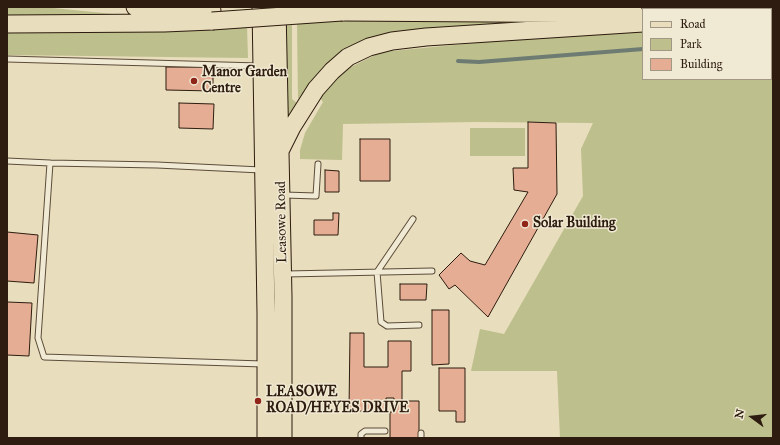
<!DOCTYPE html>
<style>
body{margin:0}
#map{position:relative;width:780px;height:445px;overflow:hidden;background:#e8ddbc;font-family:"IM FELL Great Primer",serif}
canvas{display:block}
.frame{position:absolute;inset:0;border:8px solid #2d1c0f;pointer-events:none}
.legend{position:absolute;left:642px;top:8px;width:130px;height:72px;box-sizing:border-box;background:#f0e9d3;border:1px solid #a29785;margin:0;padding:5px 7px;list-style:none;font-size:12px;color:#2d1c0f}
.legend li{display:flex;align-items:center;gap:8px;height:20px}
.legend b{width:20px;border:1px solid #a29785}
.north{position:absolute;left:732px;top:397px;width:40px;height:40px;-webkit-text-stroke:3px #f0e9d3;paint-order:stroke;rotate:285deg;font-size:11px;font-weight:700;line-height:16px;text-align:center;color:#2d1c0f}
.north::after{content:'';display:block;margin:auto;width:14px;height:18px;background:#2d1c0f;clip-path:polygon(50% 0,100% 100%,50% 72%,0 100%)}
</style>
<div id="map">
<canvas width="780" height="445"></canvas>
<div class="frame"></div>
<ul class="legend">
<li><b style="height:5px;background:#e8ddbc"></b>Road</li>
<li><b style="height:11px;background:#bdbf8c"></b>Park</li>
<li><b style="height:11px;background:#e4ad94"></b>Building</li>
</ul>
<div class="north">N</div>
</div>
<script>
const context = document.querySelector('canvas').getContext('2d');
context.lineJoin = 'round';
function fill(path, color) { context.fillStyle = color; context.fill(path, 'evenodd'); }
const toPath = rows => new Path2D(rows.map(r => 'M' + r).join(''));
function trace(path, color, width, dash) { context.strokeStyle = color; context.lineWidth = width; context.lineCap = dash ? 'butt' : 'round'; context.setLineDash(dash || []); context.stroke(path); }
function drawText(font, color, halo, rows, align = 'center') {
  context.font = font + ' "IM FELL Great Primer",serif'; context.lineWidth = 3; context.setLineDash([]); context.textBaseline = 'middle'; context.strokeStyle = halo; context.fillStyle = color; for (const [text, x, y, turn = 0] of rows) {
    context.save(); context.translate(x, y); context.rotate((+turn || 0) * Math.PI / 180); context.textAlign = isNaN(turn) ? turn : align; if (halo) context.strokeText(text, 0, 0); context.fillText(text, 0, 0); context.restore();
  }
}
const green = toPath([
 [7,7,43,7,133,16,7,15],
 [549,20,550,23,430,30,331,61,298,99,297,23,334,21],
 [771,21,773,21,773,438,560,438,557,371,471,371,480,329,504,334,583,196,581,149,593,123,476,122,343,124,342,160,300,159,300,150,305,133,323,102,318,95,343,71,381,52,507,40,643,30,643,79,771,79],
 [292,25,292,99,297,103,287,117,285,26],
 [247,27,248,58,7,55,7,29],
 [470,128,525,128,525,156,470,156]
]);
const stream = toPath([
 [771,38,773,38],
 [458,61,479,62,643,49]
]);
const building = toPath([
 [166,67,213,67,213,91,166,90,166,67],
 [179,103,214,104,213,129,179,128,179,103],
 [528,122,556,123,557,194,488,317,455,285,449,289,439,275,461,253,470,261,485,265,528,192,514,190,513,168,528,168,528,122],
 [360,139,390,139,390,181,360,181,360,139],
 [325,170,339,171,339,192,325,192,325,170],
 [333,213,339,213,338,235,314,235,314,220,333,220,333,213],
 [7,232,38,235,34,283,7,281,7,232],
 [400,284,427,284,426,300,400,300,400,284],
 [7,302,32,303,29,356,7,355,7,302],
 [432,310,449,310,449,364,432,365,432,310],
 [350,333,364,333,364,367,388,367,388,341,411,341,411,371,402,371,402,401,419,401,419,438,390,438,390,412,394,412,394,398,386,398,386,411,349,411,350,333],
 [439,368,465,368,465,422,456,422,456,411,439,411,439,368]
]);
const service = toPath([
 [7,59,259,66],
 [7,161,50,163],
 [261,170,157,165,50,163,38,338,44,357,263,364],
 [284,195,316,196,318,164],
 [413,219,377,272,381,322,387,326,419,325],
 [286,274,432,271],
 [361,438,361,434,365,431,385,431],
 [421,438,421,433]
]);
const primary = toPath([
 [135,7,212,10],
 [261,7,266,313,266,438],
 [277,7,283,297,283,438],
 [342,12,635,14],
 [771,14,773,14],
 [7,24,164,23,212,21],
 [281,149,292,127,316,89,332,71,348,57,369,47,392,41,426,37,643,23]
]);
const primaryBridge = toPath([
 [212,21,342,12]
]);
const markers = [
 [194,81,4,"#8f2418"],
 [525,224,4,"#8f2418"],
 [258,401,4,"#8f2418"]
];
const poiNames = [
 ["Manor Garden",202,73],
 ["Centre",202,89],
 ["Solar Building",533,224],
 ["LEASOWE",266,393],
 ["ROAD/HEYES DRIVE",266,409]
];
const streetNames = [
 ["Leasowe Road",282,222,-91]
];
fill(green, '#bdbf8c');
trace(stream, '#6d7b73', 4);
fill(building, '#e4ad94');
trace(building, '#2d1c0f', 1);
trace(service, '#5c4c3a', 7);
trace(primary, '#2d1c0f', 19);
trace(service, '#f0e9d3', 5);
trace(primary, '#e8ddbc', 17);
trace(primaryBridge, '#2d1c0f', 19, []);
trace(primaryBridge, '#e8ddbc', 17);
for (const [x, y, r, color] of markers) { const dot = new Path2D(); dot.arc(x, y, r, 0, 2 * Math.PI); context.fillStyle = color; context.fill(dot); trace(dot, '#f0e9d3', 1.5); }
drawText('bold 14px', '#2d1c0f', '#f0e9d3', poiNames, 'left');
drawText('14px', '#2d1c0f', '#f0e9d3', streetNames);
</script>
